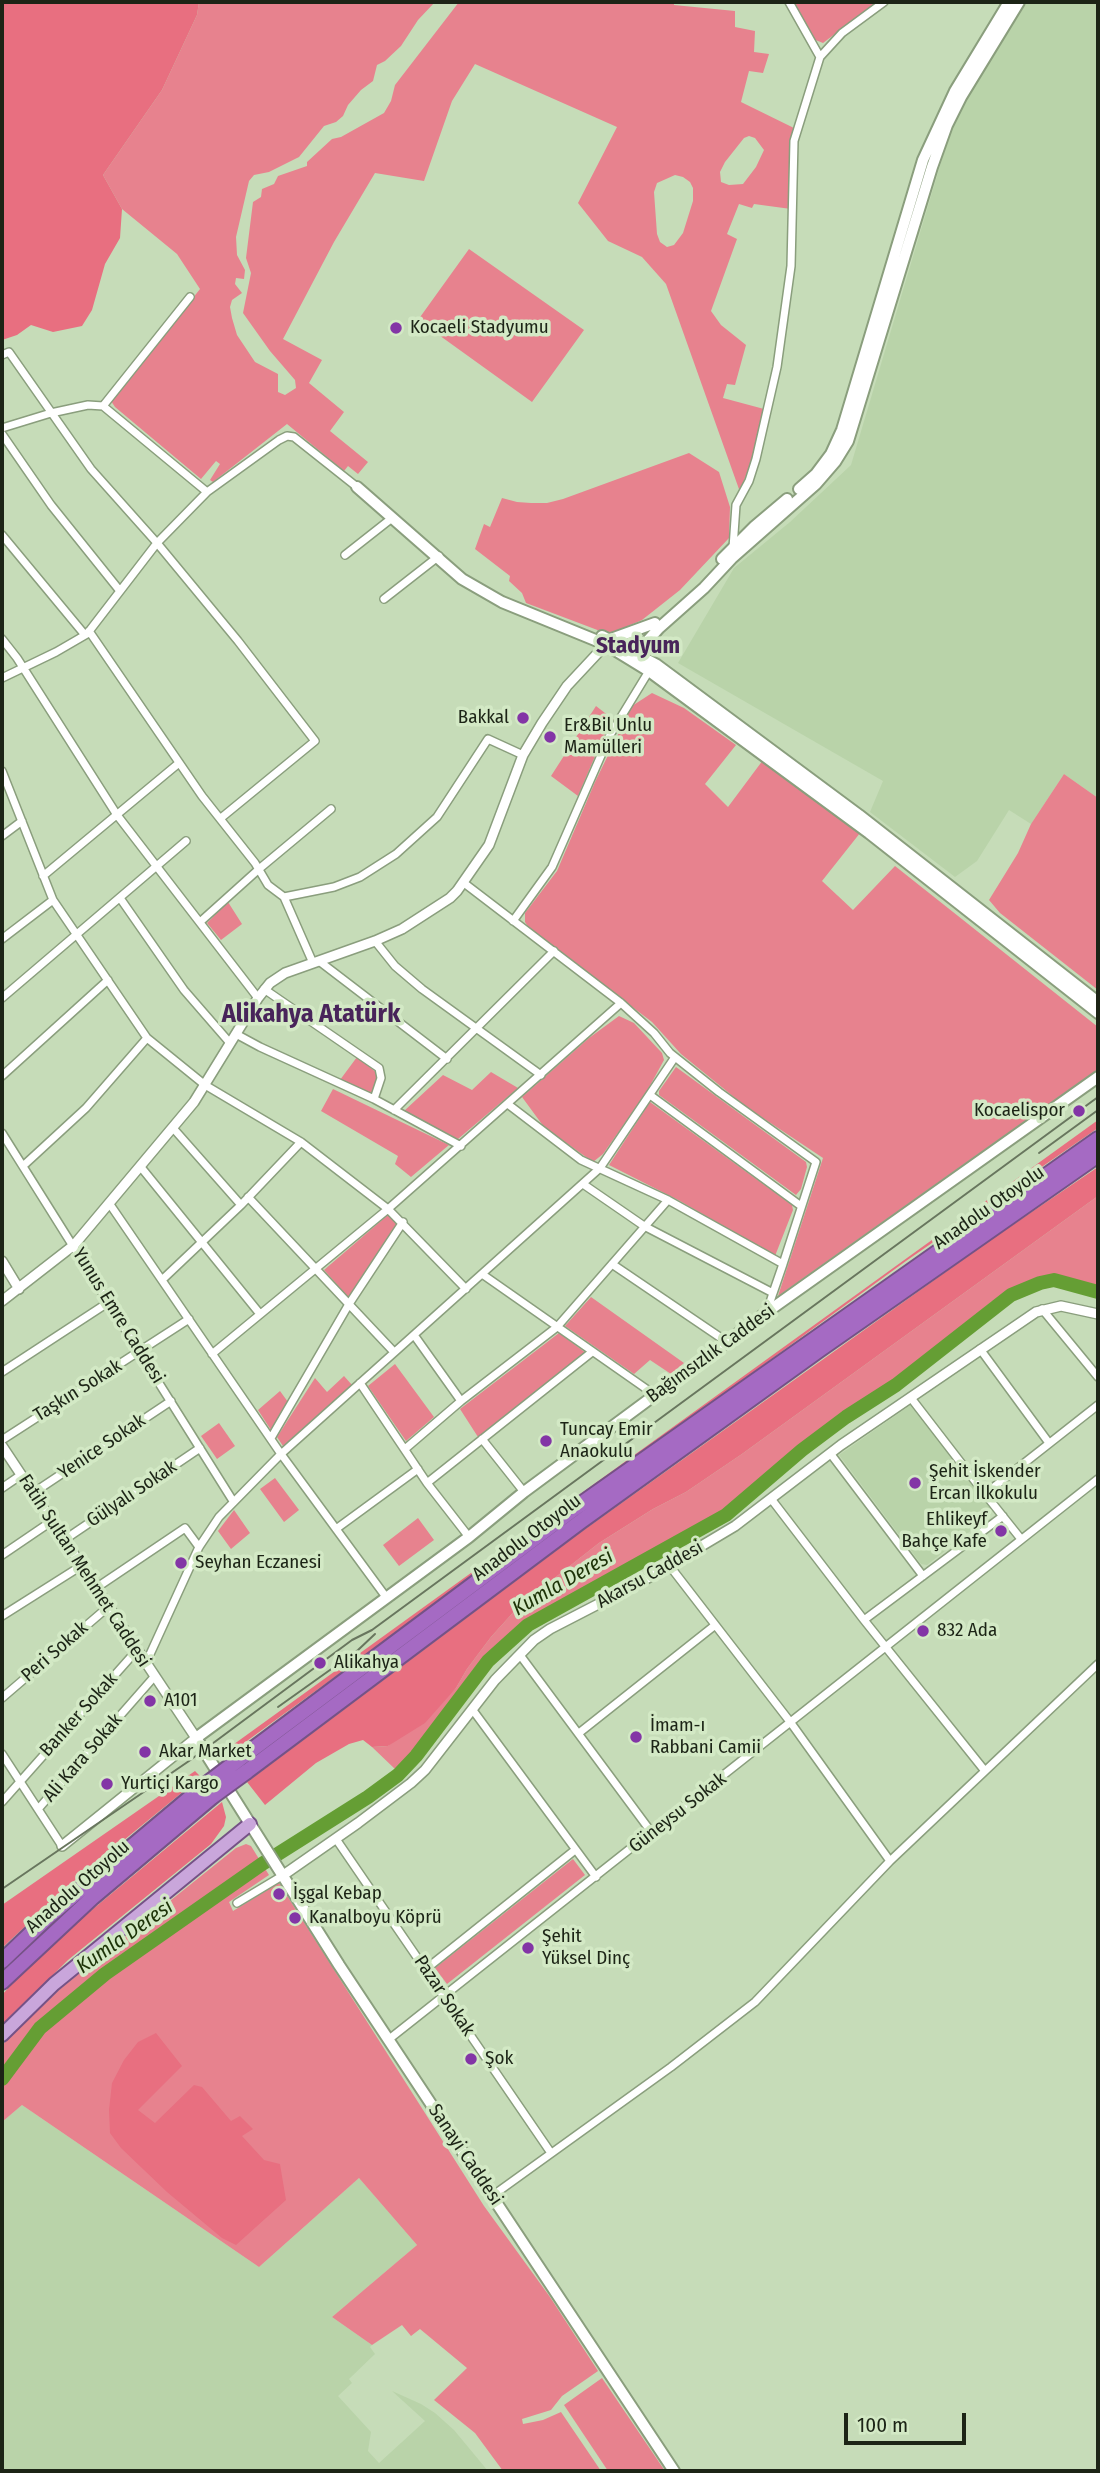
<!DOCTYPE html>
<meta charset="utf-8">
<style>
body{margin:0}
#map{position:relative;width:1100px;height:2473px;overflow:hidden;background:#c6dcb8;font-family:"Fira Sans Condensed",sans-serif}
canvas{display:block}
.frame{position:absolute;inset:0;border:4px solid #1c2416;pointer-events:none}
.scale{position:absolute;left:844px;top:2413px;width:122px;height:32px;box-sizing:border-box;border:4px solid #1c2416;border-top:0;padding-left:9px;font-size:21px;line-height:24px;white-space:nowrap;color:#1c2416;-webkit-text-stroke:5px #d3e9c5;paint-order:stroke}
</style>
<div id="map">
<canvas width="1100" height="2473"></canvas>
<div class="frame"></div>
<div class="scale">100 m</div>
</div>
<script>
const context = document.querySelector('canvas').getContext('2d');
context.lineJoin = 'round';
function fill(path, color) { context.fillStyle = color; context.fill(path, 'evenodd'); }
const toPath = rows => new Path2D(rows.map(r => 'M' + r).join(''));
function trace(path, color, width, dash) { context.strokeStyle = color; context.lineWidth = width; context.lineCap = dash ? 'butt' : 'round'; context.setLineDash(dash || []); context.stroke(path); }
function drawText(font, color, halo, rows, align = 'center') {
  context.font = font + ' "Fira Sans Condensed",sans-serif'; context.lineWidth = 7; context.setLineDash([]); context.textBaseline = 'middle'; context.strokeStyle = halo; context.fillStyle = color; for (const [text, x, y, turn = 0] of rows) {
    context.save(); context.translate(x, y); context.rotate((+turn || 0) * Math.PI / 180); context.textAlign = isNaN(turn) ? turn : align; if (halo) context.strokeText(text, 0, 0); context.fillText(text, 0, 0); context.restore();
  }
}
const built = toPath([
 [1027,2,1098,2,1098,798,1064,774,1031,824,1009,810,977,861,955,877,870,812,883,781,678,663,734,568,790,522,851,465,953,122],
 [912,1404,992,1510,991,1515,927,1565,921,1564,839,1455],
 [22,2105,259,2267,359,2178,417,2245,332,2317,372,2345,370,2347,375,2354,349,2379,352,2383,338,2396,371,2432,368,2451,379,2463,425,2421,392,2391,421,2404,435,2413,454,2430,488,2471,2,2471,2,2122]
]);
const green = toPath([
 [199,2,435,2,418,20,401,46,385,61,377,65,373,81,361,90,348,105,343,116,336,122,324,126,299,157,269,172,254,175,249,181,236,237,237,255,245,270,244,279,236,278,235,284,242,293,232,300,230,307,232,318,237,335,255,362,278,374,278,392,285,395,296,388,295,380,270,351,243,313,251,273,246,258,253,202,261,197,262,189,274,184,278,176,307,166,307,162,332,139,341,137,384,113,391,101,395,85,459,2,674,2,674,5,735,11,735,27,755,31,754,52,769,54,763,73,749,71,741,102,796,129,791,209,754,204,752,208,739,204,727,234,737,239,711,311,721,325,746,345,735,385,727,384,723,398,764,409,756,447,740,492,666,284,642,257,608,241,578,203,617,127,475,64,452,101,424,181,375,173,334,242,283,339,322,360,309,383,344,412,330,431,368,462,358,474,348,466,344,471,287,424,213,482,210,480,220,464,216,461,201,479,115,407,111,401,200,289,177,254,122,209,103,175,162,90,197,15],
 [749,136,755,138,764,150,756,167,743,184,729,185,721,182,720,172,725,162,744,138],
 [675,175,683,177,690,182,693,188,693,201,683,233,674,245,667,247,660,242,657,234,654,192,657,183],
 [793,2,877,2,823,43,813,39],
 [469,249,584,330,532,402,418,320],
 [689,453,719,472,730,507,729,538,680,590,642,620,614,632,608,634,526,603,522,593,509,581,510,576,475,549,484,524,490,527,502,498,517,502,531,503,547,503,563,499],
 [652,693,684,708,736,745,705,784,728,807,766,756,864,828,822,881,853,910,895,866,1098,1027,1098,1069,778,1296,823,1158,745,1106,681,1054,652,1022,529,928,525,922,525,913,557,871,595,782,632,706],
 [596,706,614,720,599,747,578,796,551,776],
 [1064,774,1098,798,1098,990,1000,913,989,900,1018,853,1031,824],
 [228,902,242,924,221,940,207,923],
 [619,1016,634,1023,662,1053,664,1060,646,1093,603,1154,593,1162,544,1127,522,1097,589,1038],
 [357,1057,377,1073,375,1090,371,1093,340,1080],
 [676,1067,806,1162,807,1167,801,1189,796,1195,659,1095,659,1091],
 [491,1072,518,1088,458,1139,404,1111,443,1075,472,1090],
 [333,1089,449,1145,411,1177,395,1164,398,1156,321,1111],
 [650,1102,792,1205,793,1210,775,1256,680,1201,609,1165],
 [1098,1196,1098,1288,1068,1278,1052,1277,1033,1281,991,1302,927,1356,806,1442,719,1515,531,1618,509,1634,476,1666,409,1756,395,1769,372,1747,388,1746,456,1688,467,1669,491,1637,519,1606,599,1543,653,1509,686,1492,742,1454],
 [389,1214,398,1224,349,1298,324,1270],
 [591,1297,684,1363,671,1374,650,1360,634,1374,565,1326],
 [559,1333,586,1353,478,1437,460,1409],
 [395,1364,434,1417,406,1441,368,1386],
 [344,1376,352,1385,283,1446,277,1437,315,1378,327,1392],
 [280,1391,288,1402,271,1430,258,1410],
 [219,1423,235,1446,217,1459,201,1436],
 [275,1478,299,1510,284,1522,260,1489],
 [234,1510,250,1533,231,1549,218,1531],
 [418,1518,434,1540,399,1566,383,1545],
 [246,1844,251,1846,269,1875,229,1902,233,1911,279,1883,484,2206,550,2297,598,2371,562,2396,551,2410,522,2419,523,2424,543,2420,561,2412,601,2471,503,2471,475,2433,434,2400,467,2368,420,2329,411,2336,402,2325,372,2345,332,2317,417,2245,359,2178,259,2267,22,2105,2,2122,2,2045,60,1989,236,1848],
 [573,1859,585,1875,447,1984,435,1968],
 [602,2378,665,2471,608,2471,564,2405]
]);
const forest = toPath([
 [2,2,199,2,197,15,162,90,103,175,122,209,120,238,105,264,92,310,82,326,53,332,31,325,17,335,2,340],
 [1098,1120,1098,1128,906,1261,229,1754,230,1747],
 [1098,1167,1098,1196,742,1454,686,1492,653,1509,599,1543,519,1606,491,1637,467,1669,456,1688,425,1723,388,1746,372,1747,363,1740,349,1744,316,1763,265,1805,247,1782,581,1532,989,1241],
 [195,1771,201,1777,74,1881,2,1948,2,1905],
 [222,1802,226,1817,224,1826,211,1844,68,1960,2,2026,2,1995,18,1977,70,1928],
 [156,2033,182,2066,138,2110,155,2123,194,2085,202,2087,231,2121,240,2116,253,2129,242,2136,264,2160,280,2164,286,2200,236,2245,222,2238,167,2192,121,2148,110,2133,109,2110,112,2083,124,2060,138,2042]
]);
const river = toPath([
 [2,2079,40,2028,105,1974,262,1864,368,1797,398,1775,416,1756,488,1661,528,1625,726,1515,802,1450,846,1417,896,1385,1011,1295,1040,1283,1054,1280,1098,1292]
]);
const minor = toPath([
 [820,57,842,33,884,2],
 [2,355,9,352,91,469,157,543,238,641,315,741,221,818],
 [103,406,190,297],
 [2,428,51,413,88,405,103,406,207,492],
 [2,434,51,505,120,591],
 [2,535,85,635],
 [733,548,736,505,749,481,756,459,777,367,791,266,794,141,820,57,789,2],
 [345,555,392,518],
 [384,599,439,556],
 [89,631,202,796,255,863,268,885,284,897,334,887,360,877,396,854,437,817,488,739,523,755],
 [2,639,17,658,117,815,258,998],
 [2,678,56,652,87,634,157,543,207,492,279,440,287,436,294,437,357,487],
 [2,771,53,900,147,1038,205,1085,301,1142,388,1209,466,1289],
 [2,836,22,821],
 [43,876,179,763],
 [464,883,621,1003,654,1033,670,1053,719,1092,816,1162,783,1264],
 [284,897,313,963],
 [120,898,184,990,230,1043],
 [513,921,552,867,610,735,649,671],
 [200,922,259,869,331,809],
 [2,939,53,900],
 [375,941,395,966,422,989,541,1075],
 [319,961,447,1059],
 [264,989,379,1068,381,1078,374,1099],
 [2,998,186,841],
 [236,1034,260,1047,374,1099,461,1146],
 [2,1076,108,980],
 [650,1095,801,1206],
 [509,1105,581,1160,668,1200,783,1264,773,1293],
 [394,1110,554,951],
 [173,1128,241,1205],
 [2,1133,233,1501],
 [23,1166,86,1108,147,1038],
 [140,1166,260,1314],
 [583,1184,644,1226,773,1293,767,1311],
 [248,1197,394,1352],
 [109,1203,281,1454,386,1597],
 [612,1264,727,1342],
 [482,1274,655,1395],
 [163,1279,241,1205,301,1142],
 [1042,1309,1098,1377],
 [414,1335,461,1401],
 [980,1349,1049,1443],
 [212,1354,388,1209,621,1003],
 [2,1372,109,1302],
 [360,1383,427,1483,469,1537],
 [911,1398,985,1494,1098,1405],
 [271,1438,349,1304,403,1222],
 [482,1439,524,1492],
 [2,1440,189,1319],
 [405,1449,461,1401,557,1327,668,1200],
 [830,1453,923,1576],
 [427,1483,592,1352],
 [2,1488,21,1475],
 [33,1493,171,1401],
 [985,1494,1021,1539],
 [772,1500,864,1620,985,1771],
 [336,1529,418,1469],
 [64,1540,200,1448],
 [2,1555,52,1521],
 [669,1565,791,1723,890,1861],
 [96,1588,185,1528,199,1547],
 [2,1616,81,1566],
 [864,1620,1003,1516],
 [520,1655,652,1833],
 [146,1663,199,1547,219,1517,281,1454,600,1168,675,1057],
 [2,1698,108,1607],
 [472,1709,596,1877],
 [579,1733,714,1626],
 [2,1754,62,1846],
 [2,1802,137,1650],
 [39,1808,154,1677],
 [336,1839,551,2153],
 [237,1903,282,1876],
 [426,1969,575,1850],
 [388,2040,1098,1479],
 [492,2196,671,2067,755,2002,890,1861,1098,1664]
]);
const tertiary = toPath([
 [2,1261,19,1289],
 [2,1301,74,1245,194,1102,258,998,270,983,285,973,375,941,402,929,450,898,457,891,489,845,523,755,542,723,567,686,609,641],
 [2,1446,196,1738,62,1846],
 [282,1876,358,1823,411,1783,425,1770,495,1680,534,1640,550,1629,641,1582,735,1526,841,1445,1036,1312,1061,1306,1098,1314]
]);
const secondary = toPath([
 [357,487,462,579,502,602,605,644,649,671,869,833,1098,1013],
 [799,489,816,474,831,454,842,430,923,160,955,91,1009,2],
 [722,559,755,526,787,499],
 [602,636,657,665,859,815,1098,1002],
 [611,639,655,623],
 [634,656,659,628,704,588,732,558,816,484,835,462,848,441,932,167,947,125,961,97,1019,2],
 [674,2471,339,1965,196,1738,469,1537,524,1492,767,1312,1098,1077]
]);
const primary = toPath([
 [2,2035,54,1984,250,1824]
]);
const motorway = toPath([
 [237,1761,574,1509,1098,1139],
 [246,1772,580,1522,819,1350,1098,1155],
 [2,1961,48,1917,204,1786],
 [2,1982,93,1897,213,1796]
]);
const tram = toPath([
 [1039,1153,1098,1110],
 [278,1707,358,1650,375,1634],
 [2,1889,189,1761,352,1640,372,1630,1098,1097]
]);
const motorwayBridge = toPath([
 [204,1786,237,1761],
 [213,1796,246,1772]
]);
const markers = [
 [396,328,7,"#8335a6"],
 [523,718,7,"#8335a6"],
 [550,737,7,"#8335a6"],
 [1079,1111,7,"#8335a6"],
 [546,1441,7,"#8335a6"],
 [915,1483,7,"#8335a6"],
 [1001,1531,7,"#8335a6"],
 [181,1563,7,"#8335a6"],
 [923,1631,7,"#8335a6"],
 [320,1663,7,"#8335a6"],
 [150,1701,7,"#8335a6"],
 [636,1737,7,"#8335a6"],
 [145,1752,7,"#8335a6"],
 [107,1784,7,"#8335a6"],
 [279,1894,7,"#8335a6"],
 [295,1918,7,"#8335a6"],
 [528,1948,7,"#8335a6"],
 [471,2059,7,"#8335a6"]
];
const poiNames = [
 ["Kocaeli Stadyumu",410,328],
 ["Bakkal",509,718,"right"],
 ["Er&Bil Unlu",564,726],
 ["Mamülleri",564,748],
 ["Kocaelispor",1065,1111,"right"],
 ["Tuncay Emir",560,1430],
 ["Anaokulu",560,1452],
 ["Şehit İskender",929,1472],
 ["Ercan İlkokulu",929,1494],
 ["Ehlikeyf",987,1520,"right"],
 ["Bahçe Kafe",987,1542,"right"],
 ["Seyhan Eczanesi",195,1563],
 ["832 Ada",937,1631],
 ["Alikahya",334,1663],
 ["A101",164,1701],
 ["İmam-ı",650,1726],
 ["Rabbani Camii",650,1748],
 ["Akar Market",159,1752],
 ["Yurtiçi Kargo",121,1784],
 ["İşgal Kebap",293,1894],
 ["Kanalboyu Köprü",309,1918],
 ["Şehit",542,1937],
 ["Yüksel Dinç",542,1959],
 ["Şok",485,2059]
];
const streetNames = [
 ["Anadolu Otoyolu",989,1208,-35],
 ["Yunus Emre Caddesi",118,1316,58],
 ["Bağımsızlık Caddesi",711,1354,-36],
 ["Taşkın Sokak",78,1391,-32],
 ["Yenice Sokak",102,1447,-34],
 ["Gülyalı Sokak",132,1494,-34],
 ["Anadolu Otoyolu",527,1538,-37],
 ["Fatih Sultan Mehmet Caddesi",84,1571,57],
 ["Akarsu Caddesi",650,1575,-29],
 ["Peri Sokak",55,1652,-41],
 ["Banker Sokak",79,1715,-48],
 ["Ali Kara Sokak",83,1758,-49],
 ["Güneysu Sokak",678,1813,-38],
 ["Anadolu Otoyolu",78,1887,-41],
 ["Pazar Sokak",444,1996,56],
 ["Sanayi Caddesi",465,2155,56]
];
const waterNames = [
 ["Kumla Deresi",563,1583,-30],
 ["Kumla Deresi",125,1937,-35]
];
const quarterNames = [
 ["Stadyum",638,647]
];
const districtNames = [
 ["Alikahya Atatürk",311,1015]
];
fill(built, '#b9d3a9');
fill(green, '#e7828e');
fill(forest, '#e86f80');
trace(river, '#659e34', 14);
trace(minor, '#8a9e7d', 10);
trace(tertiary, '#8a9e7d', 12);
trace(secondary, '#8a9e7d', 14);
trace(primary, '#755286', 16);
trace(motorway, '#755286', 18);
trace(minor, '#fff', 7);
trace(tertiary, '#fff', 9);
trace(secondary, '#fff', 10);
trace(primary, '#c9a6db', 12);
trace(motorway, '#a56ac3', 14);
trace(tram, '#68765e', 2);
trace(motorwayBridge, '#755286', 18, []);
trace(motorwayBridge, '#a56ac3', 14);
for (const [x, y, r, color] of markers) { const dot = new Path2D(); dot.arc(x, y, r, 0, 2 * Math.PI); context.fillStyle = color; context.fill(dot); trace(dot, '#d3e9c5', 2.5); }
drawText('19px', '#1c2416', '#d3e9c5', poiNames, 'left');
drawText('19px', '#1c2416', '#d3e9c5', streetNames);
drawText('italic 21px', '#1c3207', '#d3e9c5', waterNames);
drawText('bold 23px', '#48245a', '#d3e9c5', quarterNames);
drawText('bold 26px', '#48245a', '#d3e9c5', districtNames);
</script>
